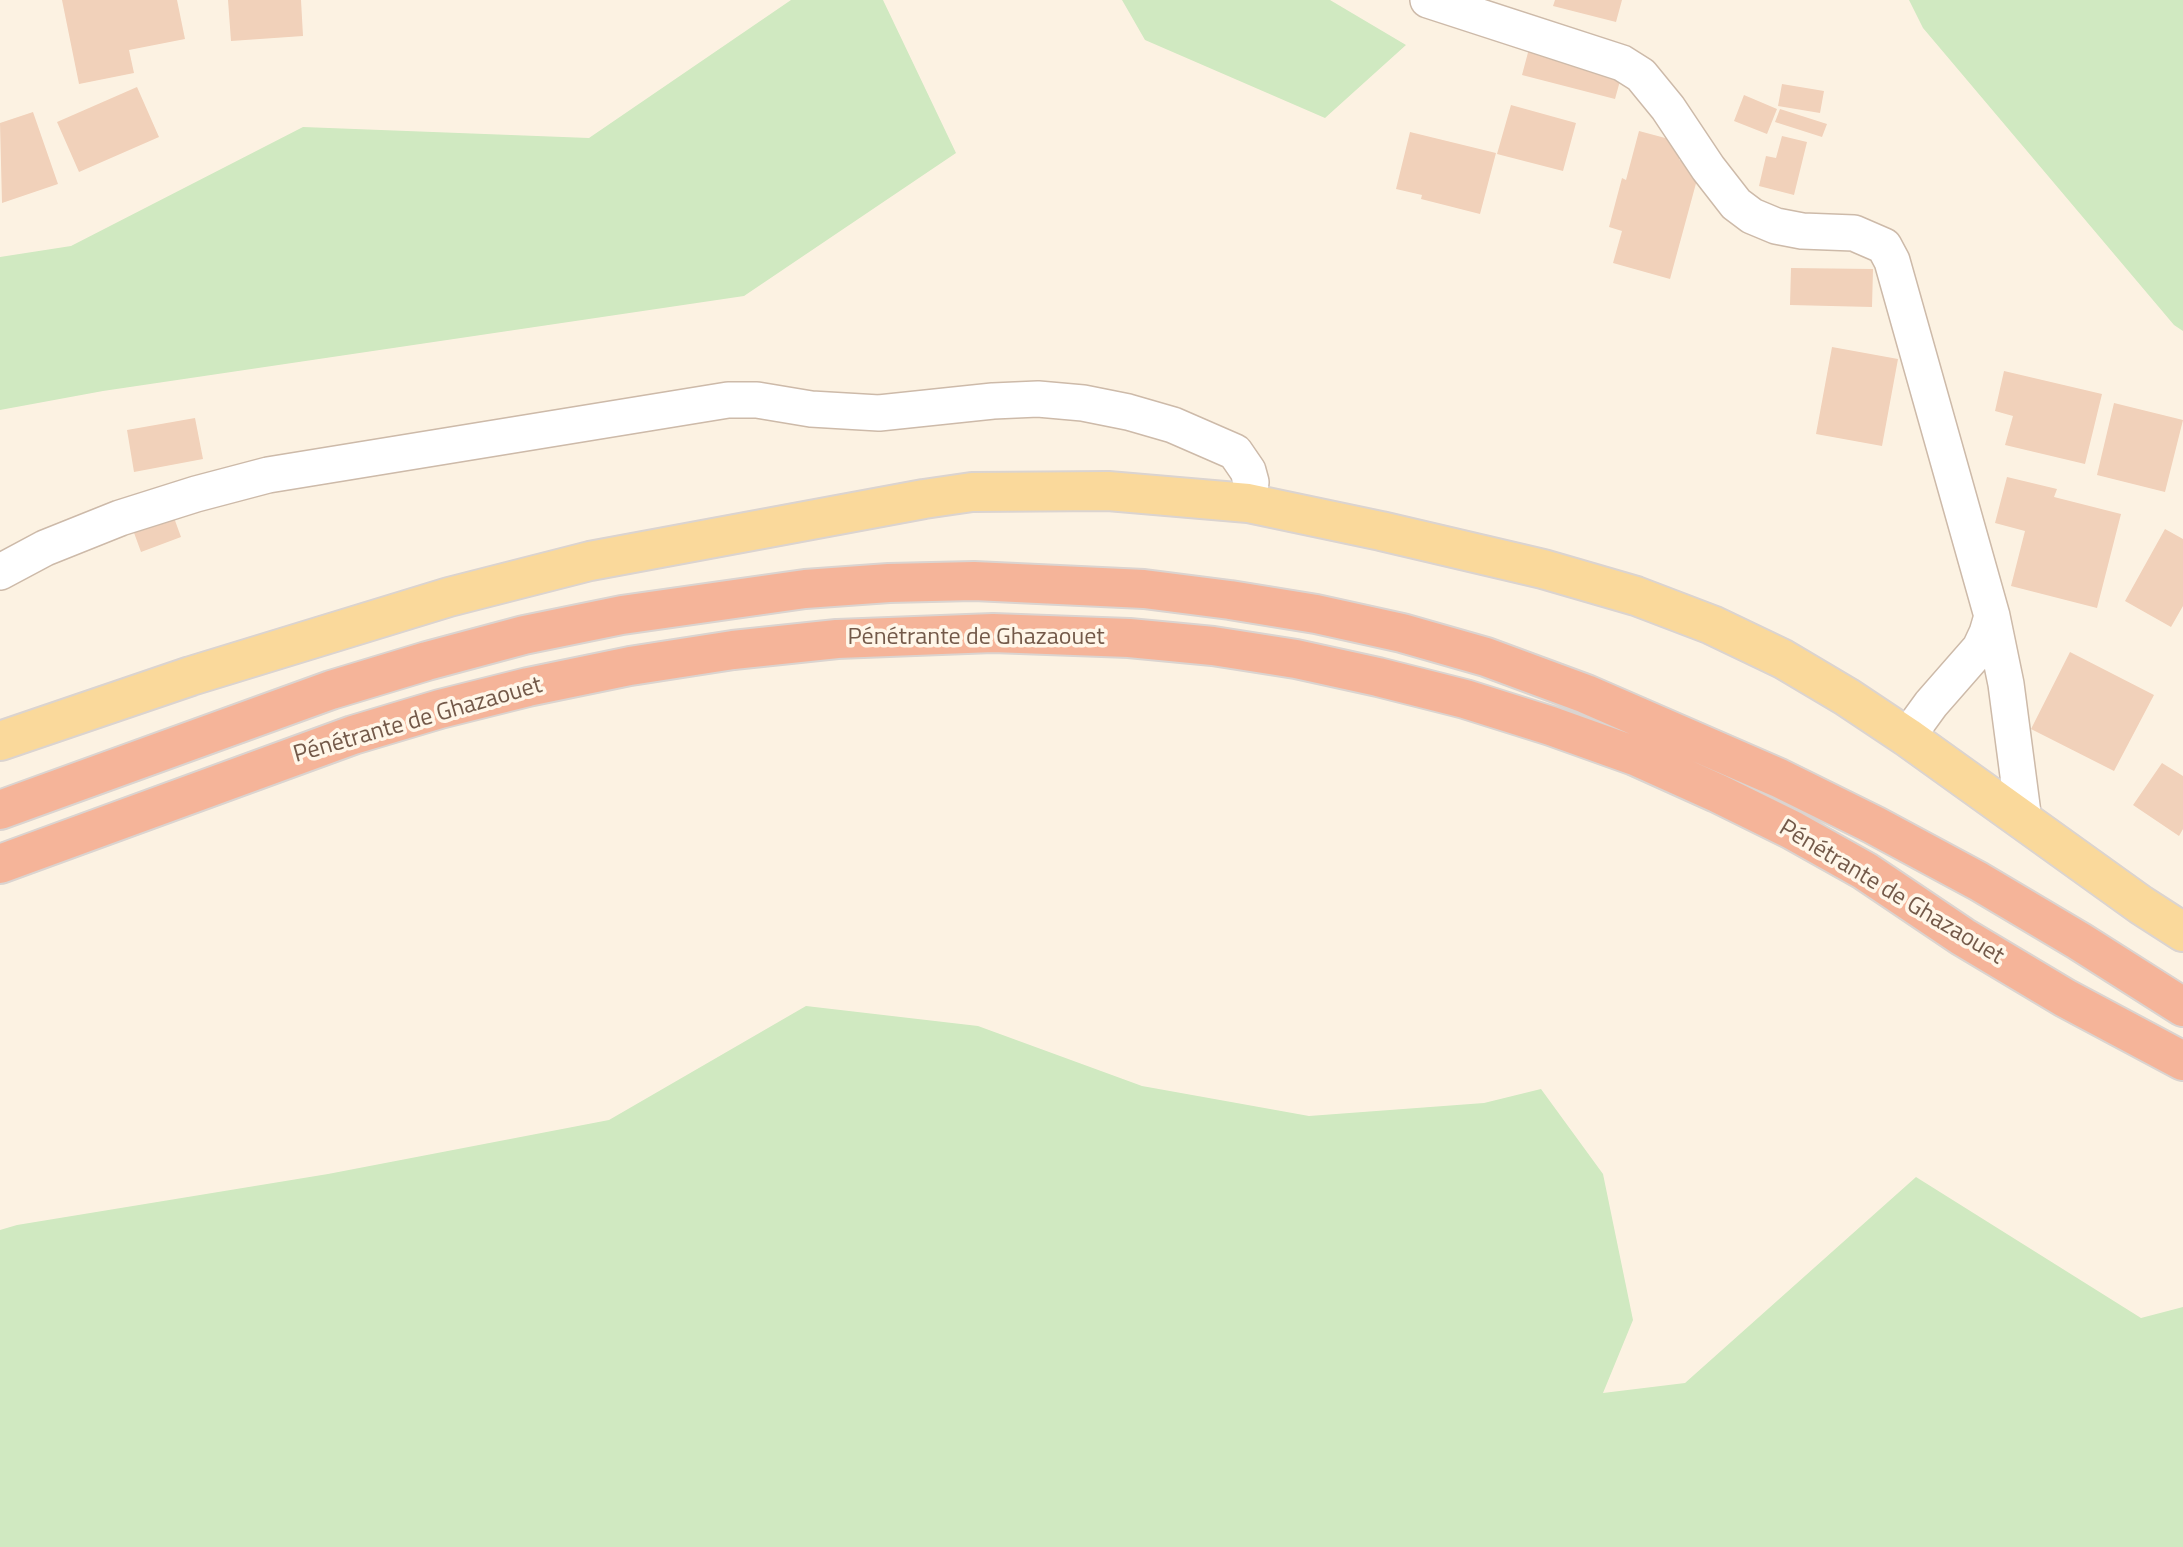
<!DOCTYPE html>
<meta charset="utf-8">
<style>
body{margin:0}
canvas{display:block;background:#fcf2e2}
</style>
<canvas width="2183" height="1547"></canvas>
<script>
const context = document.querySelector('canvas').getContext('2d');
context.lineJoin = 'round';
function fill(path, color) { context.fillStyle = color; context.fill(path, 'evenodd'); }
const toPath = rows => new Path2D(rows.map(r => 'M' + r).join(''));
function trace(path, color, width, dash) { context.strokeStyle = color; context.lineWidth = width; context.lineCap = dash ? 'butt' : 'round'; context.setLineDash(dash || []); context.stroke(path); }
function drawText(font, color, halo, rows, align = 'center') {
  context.font = font + ' "Titillium Web",sans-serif'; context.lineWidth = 7; context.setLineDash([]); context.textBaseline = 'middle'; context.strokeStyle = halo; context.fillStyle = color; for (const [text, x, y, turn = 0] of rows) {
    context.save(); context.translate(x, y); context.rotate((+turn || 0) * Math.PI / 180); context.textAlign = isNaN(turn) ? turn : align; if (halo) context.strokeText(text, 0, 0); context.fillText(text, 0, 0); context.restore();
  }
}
const green = toPath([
 [791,0,883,0,956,153,744,296,103,391,0,410,0,257,71,246,303,127,589,138],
 [1122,0,1330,0,1406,45,1325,118,1145,40],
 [1909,0,2183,0,2183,331,2174,325,1923,28],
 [806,1006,978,1026,1142,1086,1309,1116,1484,1103,1541,1089,1603,1174,1633,1320,1603,1393,1685,1383,1916,1177,2141,1318,2183,1307,2183,1547,0,1547,0,1230,17,1225,328,1174,609,1120]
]);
const building = toPath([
 [62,0,177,0,185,39,129,50,134,73,79,84],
 [228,0,301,0,303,36,231,41],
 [1555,0,1622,0,1616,22,1553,6],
 [1530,45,1623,70,1615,99,1522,75],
 [1782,84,1824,91,1820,113,1778,106],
 [137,87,159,137,79,172,57,122],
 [1744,95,1777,109,1767,134,1734,121],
 [1511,105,1576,123,1563,171,1497,154],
 [1780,109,1827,124,1822,137,1775,122],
 [33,112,58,184,2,203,0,123],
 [1639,131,1684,143,1679,160,1701,165,1670,279,1613,263,1622,231,1609,227,1622,178,1626,180],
 [1410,132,1496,153,1480,214,1421,199,1422,195,1396,189],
 [1782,136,1807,142,1794,195,1759,186,1766,156,1776,158],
 [1791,268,1873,269,1872,307,1790,305],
 [1832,347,1898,359,1882,446,1816,434],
 [2004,371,2102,394,2085,464,2005,445,2013,416,1995,411],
 [2114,403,2183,420,2165,492,2097,475],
 [195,418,203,459,134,472,127,430],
 [2007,477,2057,489,2054,497,2121,514,2097,608,2011,586,2025,531,1995,523],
 [173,515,181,537,141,552,133,530],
 [2165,529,2183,539,2183,606,2171,627,2125,601],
 [2070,652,2154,695,2114,771,2031,729],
 [2162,763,2183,776,2183,829,2179,836,2133,805]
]);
const minor = toPath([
 [1428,0,1622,63,1641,75,1668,108,1708,168,1736,204,1752,216,1776,226,1802,231,1854,233,1884,246,1892,261,1992,616,2006,684,2024,821],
 [0,572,45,548,120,518,196,494,268,475,728,400,757,400,811,409,879,413,993,401,1038,399,1083,403,1128,412,1173,425,1235,452,1248,471,1251,482,1248,503],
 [1907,737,1931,704,1980,648,1987,633,1992,616]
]);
const primary = toPath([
 [0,741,191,676,449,597,590,561,924,499,972,492,1108,491,1248,503,1381,531,1543,569,1636,596,1712,625,1783,659,1847,697,1907,737,2141,905,2183,932]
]);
const motorway = toPath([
 [0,810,331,690,427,661,524,635,622,615,805,589,889,583,974,581,1144,589,1230,600,1316,614,1402,633,1486,657,1586,694,1779,778,1874,825,1978,881,2079,941,2183,1007],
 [0,864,353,735,440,709,528,687,630,666,733,650,837,639,993,633,1129,638,1213,646,1296,659,1378,677,1465,699,1551,726,1635,756,1717,793,1792,830,1865,871,1963,937,2065,998,2183,1061]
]);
const streetNames = [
 ["Pénétrante de Ghazaouet",976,638],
 ["Pénétrante de Ghazaouet",418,721,-16],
 ["Pénétrante de Ghazaouet",1891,893,31]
];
fill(green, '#d0e9c1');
fill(building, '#f1d1ba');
trace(minor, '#cdbaa9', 38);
trace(primary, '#dbd4d0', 42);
trace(motorway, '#dbd4d0', 42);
trace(minor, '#fff', 35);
trace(primary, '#fad99b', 38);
trace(motorway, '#f5b499', 38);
drawText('24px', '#735949', '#fff6e8', streetNames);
</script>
